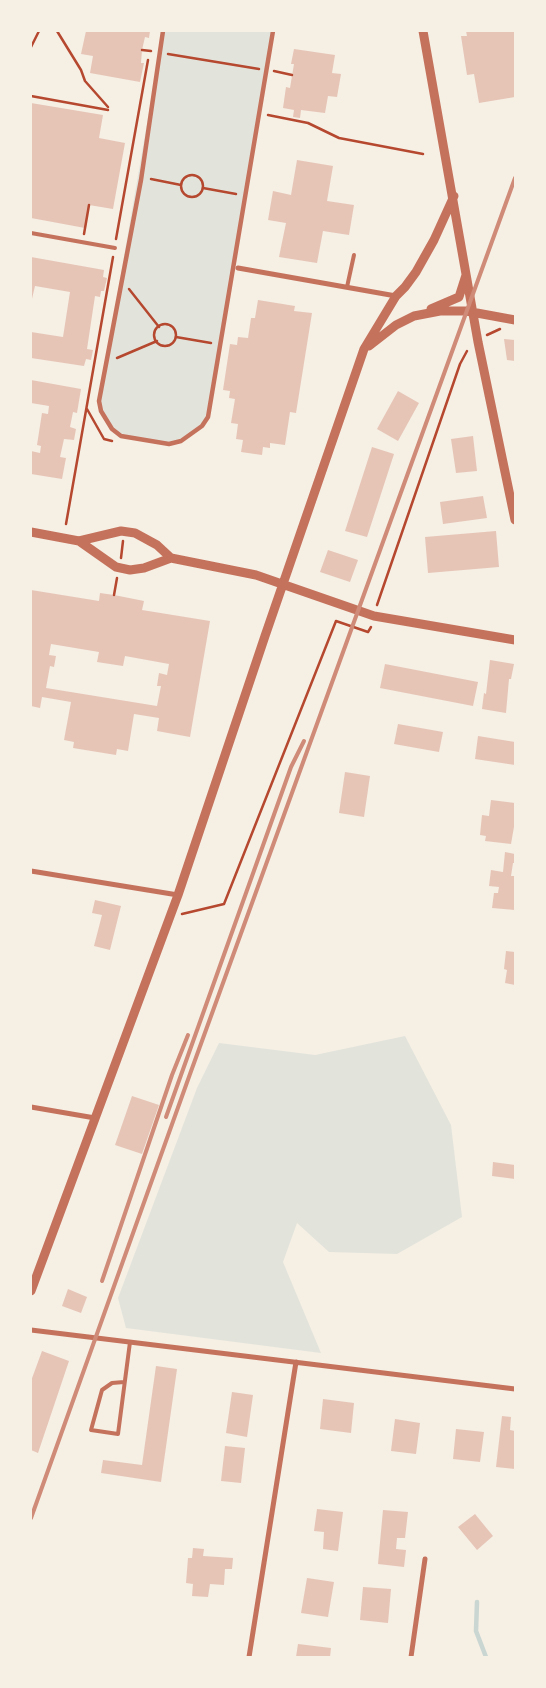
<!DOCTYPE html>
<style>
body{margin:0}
#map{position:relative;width:546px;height:1688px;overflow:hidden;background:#f6efe4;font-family:Overpass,sans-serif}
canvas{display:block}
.frame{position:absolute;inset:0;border:32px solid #f6efe4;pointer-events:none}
</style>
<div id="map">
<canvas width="546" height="1688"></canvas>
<div class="frame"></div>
</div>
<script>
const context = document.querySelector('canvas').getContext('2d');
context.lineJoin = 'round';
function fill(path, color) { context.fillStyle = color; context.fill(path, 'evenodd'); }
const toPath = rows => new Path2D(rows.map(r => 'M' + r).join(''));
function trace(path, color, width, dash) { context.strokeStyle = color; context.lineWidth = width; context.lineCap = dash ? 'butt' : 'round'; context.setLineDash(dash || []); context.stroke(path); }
const green = toPath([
 [163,31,273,31,208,417,202,426,181,441,169,444,121,436,112,429,101,411,99,401],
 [405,1036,451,1125,462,1217,397,1254,329,1252,297,1223,283,1262,321,1353,126,1328,118,1298,197,1088,219,1043,315,1055]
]);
const stream = toPath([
 [477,1602,476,1631,486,1657]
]);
const building = toPath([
 [86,31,150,31,149,38,145,37,142,50,141,63,144,63,140,82,90,73,93,56,81,54],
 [466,31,515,31,515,97,479,103,474,74,467,75,461,36,467,36],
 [294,49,335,55,332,73,341,74,337,97,328,96,325,113,301,110,300,118,293,117,294,110,283,108,286,87,290,88,294,64,291,64],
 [31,103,103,115,99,138,125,143,113,209,89,205,85,228,31,218],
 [297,160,333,166,327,201,354,205,349,235,323,231,317,263,279,257,286,223,268,220,273,191,291,195],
 [31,257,104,270,103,277,107,278,104,291,101,291,100,297,95,296,87,349,93,350,91,360,86,359,84,366,31,358,31,332,63,337,70,292,35,286,31,303],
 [258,300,295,306,294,311,312,313,296,413,290,412,285,445,270,443,270,448,263,447,262,455,241,452,243,440,236,439,238,424,231,423,235,399,229,398,230,391,223,390,230,344,237,345,238,337,248,338,251,318,255,318],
 [504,339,515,340,515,361,507,360],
 [31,380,81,389,77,413,73,412,70,427,76,429,74,440,64,439,60,457,66,458,62,479,31,474,31,451,40,453,41,446,37,445,42,413,48,414,49,406,31,403],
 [398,391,419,403,398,441,377,429],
 [473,436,477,471,456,473,451,439],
 [372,447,394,454,367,537,345,531],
 [483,496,487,518,443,524,440,502],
 [496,531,499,567,428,573,425,537],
 [328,550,358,560,350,582,320,572],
 [31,590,99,601,100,593,114,595,144,601,142,610,210,621,190,737,157,731,159,718,134,714,128,751,117,749,116,755,73,748,74,742,64,740,71,702,42,697,40,708,31,706],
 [51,644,99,652,97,662,123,666,125,656,169,664,167,675,159,673,157,686,161,686,157,706,46,688,50,666,54,667,56,656,49,655],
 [490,660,514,664,511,679,509,679,506,713,482,709,484,693,486,694],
 [385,664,478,682,473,706,380,688],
 [398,724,443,732,439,752,394,744],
 [478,736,515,742,515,765,475,759],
 [345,772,370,776,364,817,339,813],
 [491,800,515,803,515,821,511,844,485,841,486,836,480,835,482,815,489,816],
 [505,852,515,854,515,863,513,863,511,876,515,876,515,910,492,908,494,893,498,893,499,887,489,886,491,870,503,872],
 [95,900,121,906,110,950,94,946,102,915,92,913],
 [506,951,515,952,515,985,505,983,507,970,504,969],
 [132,1096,159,1105,142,1154,115,1145],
 [493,1162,515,1165,515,1179,492,1176],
 [68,1289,87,1297,81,1313,62,1306],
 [42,1351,69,1361,38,1453,31,1450,31,1381],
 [156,1366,177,1369,161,1482,101,1473,103,1460,142,1465],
 [232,1392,253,1395,247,1437,226,1433],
 [323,1399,354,1403,351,1433,320,1429],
 [502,1416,511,1417,510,1430,515,1431,515,1469,496,1467],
 [395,1419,420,1423,416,1454,391,1451],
 [456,1429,484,1432,480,1462,453,1459],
 [225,1446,245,1448,241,1483,221,1481],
 [317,1509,343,1512,338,1551,323,1549,324,1532,314,1531],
 [383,1510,408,1512,405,1538,397,1538,396,1549,406,1550,404,1567,378,1564],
 [475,1514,493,1536,477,1550,458,1527],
 [193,1548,204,1549,203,1556,233,1558,232,1569,225,1569,224,1585,210,1584,208,1597,192,1596,193,1584,186,1583,188,1558,192,1558],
 [307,1578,334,1582,328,1617,301,1613],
 [363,1587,391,1589,388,1623,360,1620],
 [298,1644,331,1648,330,1657,296,1657]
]);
const path = toPath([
 [57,31,81,70,85,81,108,107],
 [31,47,39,31],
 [142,50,151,51],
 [168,54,259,69],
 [274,71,292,75],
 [31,96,108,110],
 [268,115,308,123,339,138,423,154],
 '181 186a11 11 0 1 1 22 0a11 11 0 1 1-22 0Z',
 [151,179,181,185],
 [203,188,236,194],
 [84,234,89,205],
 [116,239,148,60],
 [129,289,159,327],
 '154 335a11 11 0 1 1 22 0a11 11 0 1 1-22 0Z',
 [487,335,500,329],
 [176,337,211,343],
 [117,358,157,341],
 [87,409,104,439,112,441],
 [66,524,113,257],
 [121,558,123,541],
 [114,595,117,578],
 [377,605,460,364,467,351],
 [182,914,224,904,336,621,368,632,371,627]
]);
const service = toPath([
 [31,233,115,248],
 [347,287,354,255],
 [124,1382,112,1383,102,1390,91,1430,118,1434,130,1342]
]);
const pedestrian = toPath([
 [163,31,141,180,99,401,101,411,112,429,121,436,169,444,181,441,202,426,208,417,273,31]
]);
const minor = toPath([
 [238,268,396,296],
 [31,871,178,895],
 [31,1107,95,1118],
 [31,1330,515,1389],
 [249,1657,296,1362],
 [411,1657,425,1559]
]);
const tertiary = toPath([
 [423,31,478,342,515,520],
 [431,309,459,297,466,275],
 [369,346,396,325,414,316,440,311,466,311,515,320],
 [31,532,79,541,116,567,130,570,144,568,171,558,157,545,135,533,121,531,79,541],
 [171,558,256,575,374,616,515,640],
 [31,1291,178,895,265,636,364,349,396,296,405,287,416,272,434,240,454,196]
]);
const rail = toPath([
 [166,1117,291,767,304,741],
 [102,1281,172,1075,188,1035],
 [31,1518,190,1074,515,178]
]);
fill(green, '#e2e4dc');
trace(stream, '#c9d6d2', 4.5);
fill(building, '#e6c5b7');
trace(path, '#b5482f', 2.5);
trace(service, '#c5725c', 4);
trace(pedestrian, '#c5725c', 4.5);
trace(minor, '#c5725c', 5);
trace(tertiary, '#c5725c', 9);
trace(rail, '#cf8b77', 4);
</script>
